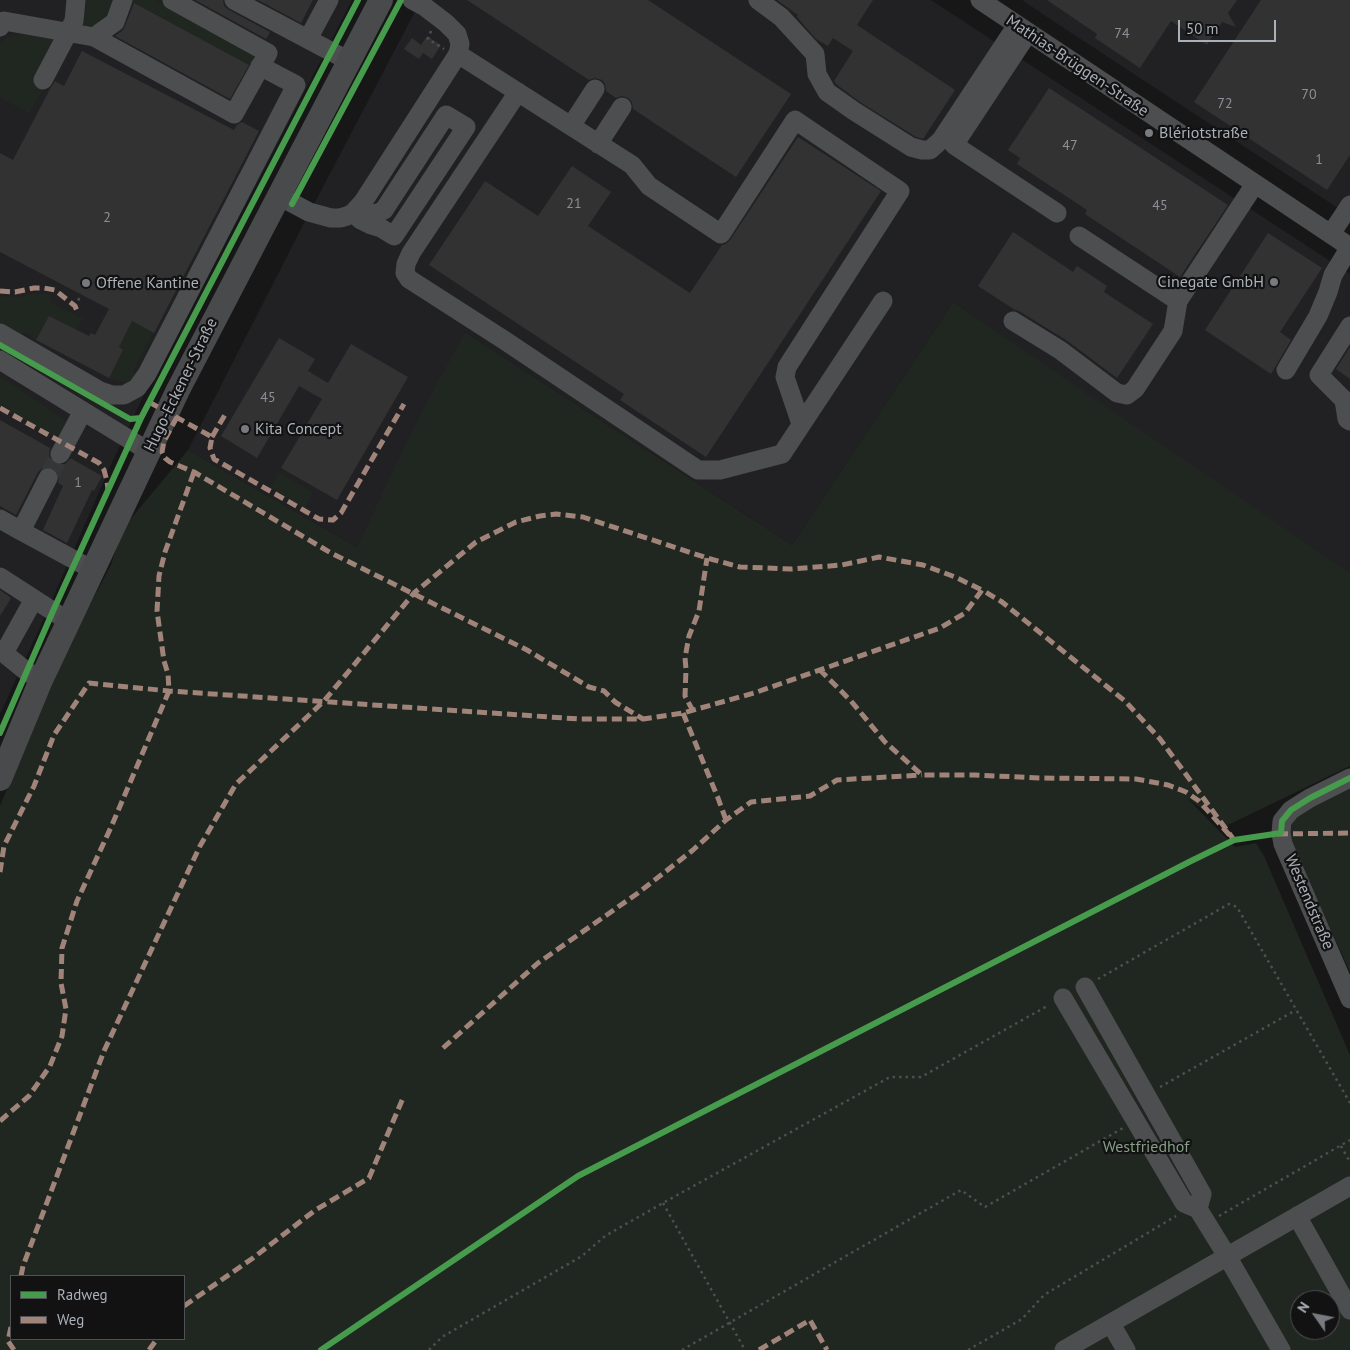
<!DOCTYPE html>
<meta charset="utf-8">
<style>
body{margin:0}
#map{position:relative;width:1350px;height:1350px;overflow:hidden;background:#171718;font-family:"PT Sans",sans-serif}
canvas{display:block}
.legend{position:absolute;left:10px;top:1275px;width:175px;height:65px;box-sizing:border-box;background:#121213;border:1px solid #4f5155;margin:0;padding:6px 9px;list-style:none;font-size:15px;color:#aab0b7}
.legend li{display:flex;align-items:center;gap:10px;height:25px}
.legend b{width:25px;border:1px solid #4f5155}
.north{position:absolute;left:1290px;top:1290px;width:50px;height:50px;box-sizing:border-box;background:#121213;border:1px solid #4f5155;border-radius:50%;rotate:303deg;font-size:14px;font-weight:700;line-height:20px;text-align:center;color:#aab0b7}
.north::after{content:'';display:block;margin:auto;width:18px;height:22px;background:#777a7f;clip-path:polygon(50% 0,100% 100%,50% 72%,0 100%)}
.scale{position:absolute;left:1178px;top:20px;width:98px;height:22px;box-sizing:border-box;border:2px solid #aab0b7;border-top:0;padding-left:6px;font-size:15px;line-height:18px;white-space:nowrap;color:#aab0b7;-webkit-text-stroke:4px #121213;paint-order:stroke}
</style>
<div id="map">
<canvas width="1350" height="1350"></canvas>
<ul class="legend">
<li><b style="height:6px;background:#469c4c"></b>Radweg</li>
<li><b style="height:6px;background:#a18479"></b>Weg</li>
</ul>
<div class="north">N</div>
<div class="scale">50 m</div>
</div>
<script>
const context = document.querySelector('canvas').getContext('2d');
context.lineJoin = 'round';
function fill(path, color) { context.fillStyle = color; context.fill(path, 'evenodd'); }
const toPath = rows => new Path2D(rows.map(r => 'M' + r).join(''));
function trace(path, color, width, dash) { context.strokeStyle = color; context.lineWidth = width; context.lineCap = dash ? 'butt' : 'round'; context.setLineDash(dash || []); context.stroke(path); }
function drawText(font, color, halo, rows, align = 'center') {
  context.font = font + ' "PT Sans",sans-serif'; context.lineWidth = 4.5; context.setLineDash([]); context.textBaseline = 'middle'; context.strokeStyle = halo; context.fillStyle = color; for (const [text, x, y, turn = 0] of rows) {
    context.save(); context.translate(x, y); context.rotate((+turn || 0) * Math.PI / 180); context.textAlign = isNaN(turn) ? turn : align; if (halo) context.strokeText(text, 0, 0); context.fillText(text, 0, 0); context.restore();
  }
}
const built = toPath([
 [0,0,352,0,253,191,148,386,110,467,41,625,0,714],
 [421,0,931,0,1350,274,1350,573,1241,501,953,302,792,545,465,332,357,547,188,450,303,225],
 [1022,0,1350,0,1350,216,1047,17]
]);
const green = toPath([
 [80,0,120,0,110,16,91,30,80,26],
 [127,0,156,0,244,46,251,51,257,64,232,102,230,100,249,65],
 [20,34,59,39,45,86,29,114,0,97,0,43,7,38],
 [35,293,50,294,51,302,57,306,83,318,77,330,49,316,36,340,24,332,18,338,0,326,0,296,17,297],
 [953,302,1350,573,1350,766,1226,826,1187,798,1235,847,1256,843,1264,856,1350,1055,1350,1350,0,1350,0,806,30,733,78,627,111,565,123,528,188,450,357,547,416,423,465,332,792,545],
 [11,1276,184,1276,184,1339,11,1339],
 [1300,1300,1330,1300,1330,1330,1300,1330],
 [132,321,154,333,151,337,133,371,139,380,127,389,124,382,109,378,123,350,119,347],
 [0,378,3,378,66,421,67,424,61,441,0,406],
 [279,472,313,492,305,508,270,488],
 [1350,784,1350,972,1291,843,1289,825,1298,811]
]);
const building = toPath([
 [195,0,223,0,224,6,229,10,270,32,266,39],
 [258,0,313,0,301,23],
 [467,0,648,0,791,94,736,177,633,109,632,102,628,98,622,96,616,98,606,91,605,84,602,80,595,78,589,80],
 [777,0,873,0,857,25,955,90,923,139,916,137,860,102,836,84,834,81,853,51,833,38,828,46,816,39,797,17,798,15],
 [1047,0,1237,0,1228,13,1236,27,1222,22,1207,45,1171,21,1140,68,1095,38,1097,34],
 [1261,0,1350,0,1350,155,1327,190,1194,102],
 [134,3,249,65,230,99,115,36,122,31,125,26],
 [427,36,441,45,432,59,423,53,419,59,404,49,412,38,421,45],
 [82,51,234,130,237,125,242,122,259,131,154,333,132,321,119,347,123,350,109,378,36,340,49,316,89,336,91,333,95,335,109,309,0,252,0,153,13,160,50,89,55,81,64,86],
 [1049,88,1228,205,1180,277,1085,214,1087,210,1017,164,1020,158,1008,150],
 [798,137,881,191,706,457,620,400,624,394,429,265,485,181,538,216,572,166,611,192,588,226,690,293,722,245,726,244,730,240],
 [1013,232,1073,272,1077,266,1107,286,1104,292,1153,324,1117,378,1066,340,1019,311,1015,310,978,286],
 [1268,233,1322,268,1280,332,1291,340,1271,374,1205,330],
 [279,338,315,359,308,371,328,383,351,344,408,377,337,500,281,468,322,399,299,386,257,458,221,436],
 [1350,347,1350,379,1336,369],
 [0,420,50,448,49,455,51,460,54,464,61,465,65,464,70,459,72,459,102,476,94,491,92,490,67,543,43,530,63,486,58,483,59,477,58,472,54,468,47,467,42,468,38,472,16,515,0,506],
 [0,590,11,598,0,616]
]);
const minorTunnel = toPath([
 [48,478,60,454]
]);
const path = toPath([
 [431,31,428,39,444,49],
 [75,306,81,295],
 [1098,979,1229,904,1237,907,1350,1103],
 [1160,1087,1296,1010],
 [1341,1146,1350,1162],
 [663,1203,745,1350],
 [1219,1216,1350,1140],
 [429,1350,442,1337,582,1256,605,1236,663,1203,890,1077,921,1077,1049,1005],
 [682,1350,961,1190,985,1207,1123,1128],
 [968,1350,1022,1319,1044,1295,1176,1216]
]);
const minor = toPath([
 [234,0,349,61],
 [758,0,781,17,815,54,817,74,827,92,854,111,911,147,922,150,930,150,941,140,1017,25],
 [980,0,1350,247],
 [0,27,4,21,94,37,234,114,268,53,172,0],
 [1028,33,954,145,1057,213],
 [94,37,115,22,123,0],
 [308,39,329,0],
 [458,54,632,165,649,186,721,234,795,120,900,191,787,367,785,377,801,424],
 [43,80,74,21,76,0],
 [518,92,411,253,406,264,405,273,409,279,504,340,698,470,720,470,782,454,883,301],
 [571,126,595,89],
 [598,144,622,107],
 [279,196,309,212,331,218,340,218,347,216,353,213,363,202,458,54,460,44,457,34,446,23,425,7,412,0],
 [353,213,361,220,371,225,381,228,394,236,466,127,446,115,384,210,376,214,368,213,359,207],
 [1331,234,1350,205],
 [1079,236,1178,301,1255,184],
 [1013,321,1060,350,1117,393,1127,395,1135,389,1173,331,1178,301],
 [1350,326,1319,375,1344,400,1347,419,1350,421],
 [0,333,100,391,112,395,124,395,137,388,147,374,296,85,260,66],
 [0,360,148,451],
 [1286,370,1318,316,1328,292,1333,275,1350,247],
 [60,454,83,411],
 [0,519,21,531,48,478],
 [21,531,93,570],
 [0,577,68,621],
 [0,650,26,671,41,680],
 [4,653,34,599],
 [1350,778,1310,798,1291,810,1282,821,1281,833,1283,844,1350,999],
 [1085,987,1202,1194,1198,1209,1227,1256,1281,1350],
 [1063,998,1184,1203,1198,1209],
 [1297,1216,1350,1310],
 [1111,1324,1126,1350],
 [1064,1350,1350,1186]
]);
const major = toPath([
 [0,779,41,680,178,390,381,0]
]);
const quiet = toPath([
 [0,291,15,292,34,288,44,288,55,290,75,306,77,311],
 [149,402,212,437,210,448,214,459,319,519,333,520,341,513,404,404],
 [0,408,99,463,104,470,107,481,108,489],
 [177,417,164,441,162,452,165,458,170,462,194,472,331,553,527,650,589,687,604,691,615,702,643,719],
 [212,437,226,413],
 [693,711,685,696,686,669,685,658,689,636,699,611,707,558],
 [683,713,718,798,726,820],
 [1278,834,1350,833],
 [0,872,4,846,34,786,54,735,89,683,169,691,579,719,643,719,683,713,754,693,940,628,965,613,982,590,1002,602,1125,701,1160,739,1234,840,1199,801,1186,792,1168,785,1136,779,1039,778,975,775,922,775,885,742,851,701,820,670],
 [443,1048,538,963,638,893,693,850,726,820,751,802,810,796,837,780,922,775],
 [0,1121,29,1096,50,1066,62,1036,66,1009,61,983,62,948,77,901,112,825,169,691,168,674,164,661,157,611,159,576,165,552,194,472],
 [21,1276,23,1266,104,1051,200,846,236,784,324,701,414,593,476,542,516,522,540,516,556,514,583,517,707,558,740,567,792,569,842,565,879,557,923,565,955,577,982,590],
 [184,1306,253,1258,314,1211,369,1178,403,1098],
 [11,1327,8,1341,14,1350],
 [149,1350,157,1339],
 [759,1350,810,1320,827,1350]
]);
const cycleway = toPath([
 [292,204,401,0],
 [0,345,130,419,141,418],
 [0,733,53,611,141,418,358,0],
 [321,1350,578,1176,1191,861,1234,840,1281,833,1282,821,1291,810,1310,798,1350,778]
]);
const markers = [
 [1149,133,5,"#777a7f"],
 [1274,282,5,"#777a7f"],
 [86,283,5,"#777a7f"],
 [245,429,5,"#777a7f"]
];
const numberNames = [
 ["74",1122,34],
 ["70",1309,95],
 ["72",1225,104],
 ["47",1070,146],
 ["1",1319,160],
 ["21",574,204],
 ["45",1160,206],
 ["2",107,218],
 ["45",268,398],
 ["1",78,483]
];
const streetNames = [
 ["Mathias-Brüggen-Straße",1077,66,34],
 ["Hugo-Eckener-Straße",181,385,-64],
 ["Westendstraße",1309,902,67]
];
const poiNames = [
 ["Blériotstraße",1159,133],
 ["Cinegate GmbH",1264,282,"right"],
 ["Offene Kantine",96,283],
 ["Kita Concept",255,429]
];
const parkNames = [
 ["Westfriedhof",1146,1147]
];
fill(built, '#212123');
fill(green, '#202620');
fill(building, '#323233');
trace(minorTunnel, '#343638', 19, [19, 9]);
trace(path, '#4d4f51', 2.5, [2.5, 4]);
trace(minor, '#4c4e50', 19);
trace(major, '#494a4c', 24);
trace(quiet, '#a18479', 5, [10, 5]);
trace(cycleway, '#469c4c', 6);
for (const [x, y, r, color] of markers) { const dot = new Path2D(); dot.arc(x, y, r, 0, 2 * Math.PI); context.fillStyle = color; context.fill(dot); trace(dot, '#121213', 2); }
drawText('14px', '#8c9096', null, numberNames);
drawText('16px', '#aab0b7', '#121213', streetNames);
drawText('16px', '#aab0b7', '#121213', poiNames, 'left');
drawText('16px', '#869f84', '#121213', parkNames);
</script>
